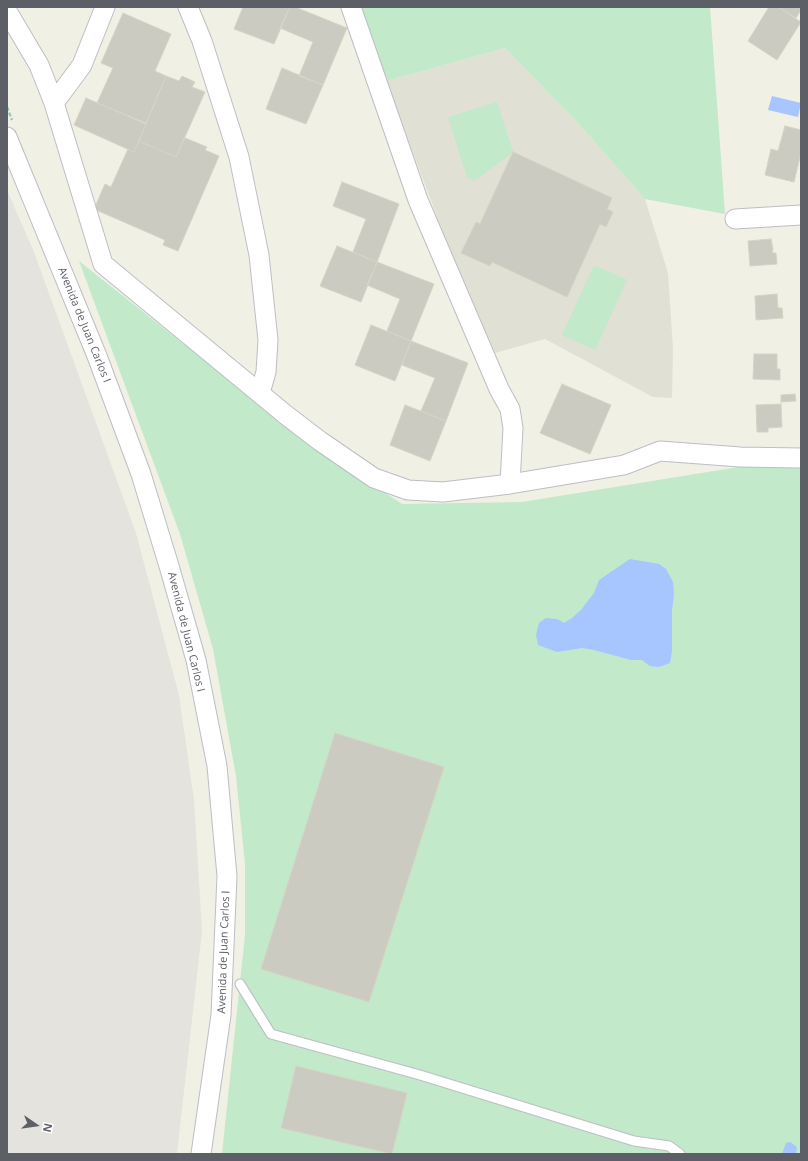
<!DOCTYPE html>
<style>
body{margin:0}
#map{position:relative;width:808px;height:1161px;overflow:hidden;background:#f0f0e5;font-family:"Open Sans",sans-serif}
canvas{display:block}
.frame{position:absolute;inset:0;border:8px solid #5d5f67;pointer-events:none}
.north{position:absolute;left:16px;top:1105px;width:40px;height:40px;-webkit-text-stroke:3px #fff;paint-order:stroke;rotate:103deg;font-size:11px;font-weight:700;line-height:16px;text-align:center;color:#5d5f67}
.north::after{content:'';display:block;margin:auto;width:14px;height:18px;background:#5d5f67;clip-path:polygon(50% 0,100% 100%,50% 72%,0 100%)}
</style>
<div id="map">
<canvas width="808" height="1161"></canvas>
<div class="frame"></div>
<div class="north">N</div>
</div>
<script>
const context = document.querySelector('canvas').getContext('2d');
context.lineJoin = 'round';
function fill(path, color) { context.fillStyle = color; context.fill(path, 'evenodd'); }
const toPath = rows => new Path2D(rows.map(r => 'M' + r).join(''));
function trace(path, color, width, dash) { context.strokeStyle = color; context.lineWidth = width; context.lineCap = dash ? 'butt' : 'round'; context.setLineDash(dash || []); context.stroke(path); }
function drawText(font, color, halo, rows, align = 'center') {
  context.font = font + ' "Open Sans",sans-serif'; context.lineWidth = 4; context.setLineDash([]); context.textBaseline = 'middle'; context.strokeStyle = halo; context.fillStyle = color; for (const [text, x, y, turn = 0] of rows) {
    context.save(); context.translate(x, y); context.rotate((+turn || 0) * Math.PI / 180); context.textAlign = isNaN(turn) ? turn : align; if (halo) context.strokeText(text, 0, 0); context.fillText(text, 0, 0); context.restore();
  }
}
const industrial = toPath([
 [7,190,34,252,136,533,179,695,194,800,202,931,177,1154,7,1154]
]);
const education = toPath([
 [505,48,578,123,645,199,668,273,673,348,672,398,653,397,545,339,495,353,444,235,386,81]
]);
const green = toPath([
 [357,7,710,7,725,214,645,199,578,123,505,48,386,81],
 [497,102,513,152,474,181,467,177,448,117],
 [79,261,302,438,402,504,522,502,745,466,801,465,801,1154,222,1154,245,935,245,864,236,776,213,649,180,534],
 [594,265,627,280,595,350,562,335]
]);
const water = toPath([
 [772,96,801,103,798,117,768,110],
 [630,559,659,564,666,569,673,582,674,594,672,610,672,651,670,663,659,667,650,666,642,660,631,660,594,650,582,648,557,652,538,645,536,635,539,623,546,618,557,619,564,623,572,618,581,610,594,593,599,580],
 [790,1142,797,1147,796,1154,782,1154,786,1143]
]);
const building = toPath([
 [243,7,290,7,274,44,234,29,243,7],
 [290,7,295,7,347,28,323,85,299,76,313,42,280,28,290,7],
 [769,7,778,7,801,22,777,60,748,41,769,7],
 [778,7,801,7,801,10,796,18,778,7],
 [123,13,171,34,155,71,166,76,146,123,97,103,113,68,101,63,123,13],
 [282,68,323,85,306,124,266,109,282,68],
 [166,76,179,81,182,76,195,82,192,87,205,92,176,157,139,141,166,76],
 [86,98,146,124,134,152,74,125,86,98],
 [785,126,801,130,801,153,794,182,765,175,771,149,778,151,785,126],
 [185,138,207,147,205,150,219,156,178,251,163,245,165,240,94,209,105,184,111,187,128,149,134,152,139,141,176,157,185,138],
 [513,152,612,198,607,209,613,212,606,227,600,224,567,297,492,262,490,266,461,253,476,222,480,224,513,152],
 [342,182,399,204,377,262,353,252,366,219,333,206,342,182],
 [771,239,773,249,772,253,776,253,777,264,750,266,748,241,771,239],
 [337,246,377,262,361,302,320,286,337,246],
 [377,262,434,284,411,341,387,331,400,299,367,285,377,262],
 [777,294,778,308,782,308,783,318,756,320,755,296,777,294],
 [371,325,411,341,395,381,355,365,371,325],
 [411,341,468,363,446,421,421,411,435,378,402,365,411,341],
 [754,354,777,354,777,369,780,369,780,380,753,379,754,354],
 [562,384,611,405,590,454,540,433,562,384],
 [795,394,796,401,781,402,781,395,795,394],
 [781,404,782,427,768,428,768,432,757,432,756,405,781,404],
 [405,405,446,421,430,461,390,445,405,405],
 [335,733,444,767,369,1002,261,969,335,733],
 [296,1066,407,1093,392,1154,281,1128,296,1066]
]);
const path = toPath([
 [7,107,12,120]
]);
const service = toPath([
 [240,984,271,1034,420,1075,634,1141,669,1146,680,1154]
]);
const minor = toPath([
 [188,7,202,41,239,157,259,255,268,340,266,372,260,393],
 [351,7,418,200,499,389,510,409,513,428,510,484],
 [7,11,39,65,54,103,103,264,286,415,320,441,374,478,408,490,443,492,510,484,624,465,660,451,740,457,801,458],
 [54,103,82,65,105,7],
 [7,137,97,356,141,474,169,566,196,660,217,766,227,876,221,1015,201,1154],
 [735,219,801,215]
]);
const streetNames = [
 ["Avenida de Juan Carlos I",84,325,68],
 ["Avenida de Juan Carlos I",186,632,76],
 ["Avenida de Juan Carlos I",224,952,-88]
];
fill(industrial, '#e4e3dd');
fill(education, '#e0e0d4');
fill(green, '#c1e9ca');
fill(water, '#a7c5ff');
fill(building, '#cbcbc2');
trace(building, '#d5d4c3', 1);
trace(service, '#bdbec5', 11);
trace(minor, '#bdbec5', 21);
trace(path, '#99cab2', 2.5, [4, 2]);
trace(service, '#fff', 9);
trace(minor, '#fff', 19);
drawText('11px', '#5d5f67', '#fff', streetNames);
</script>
